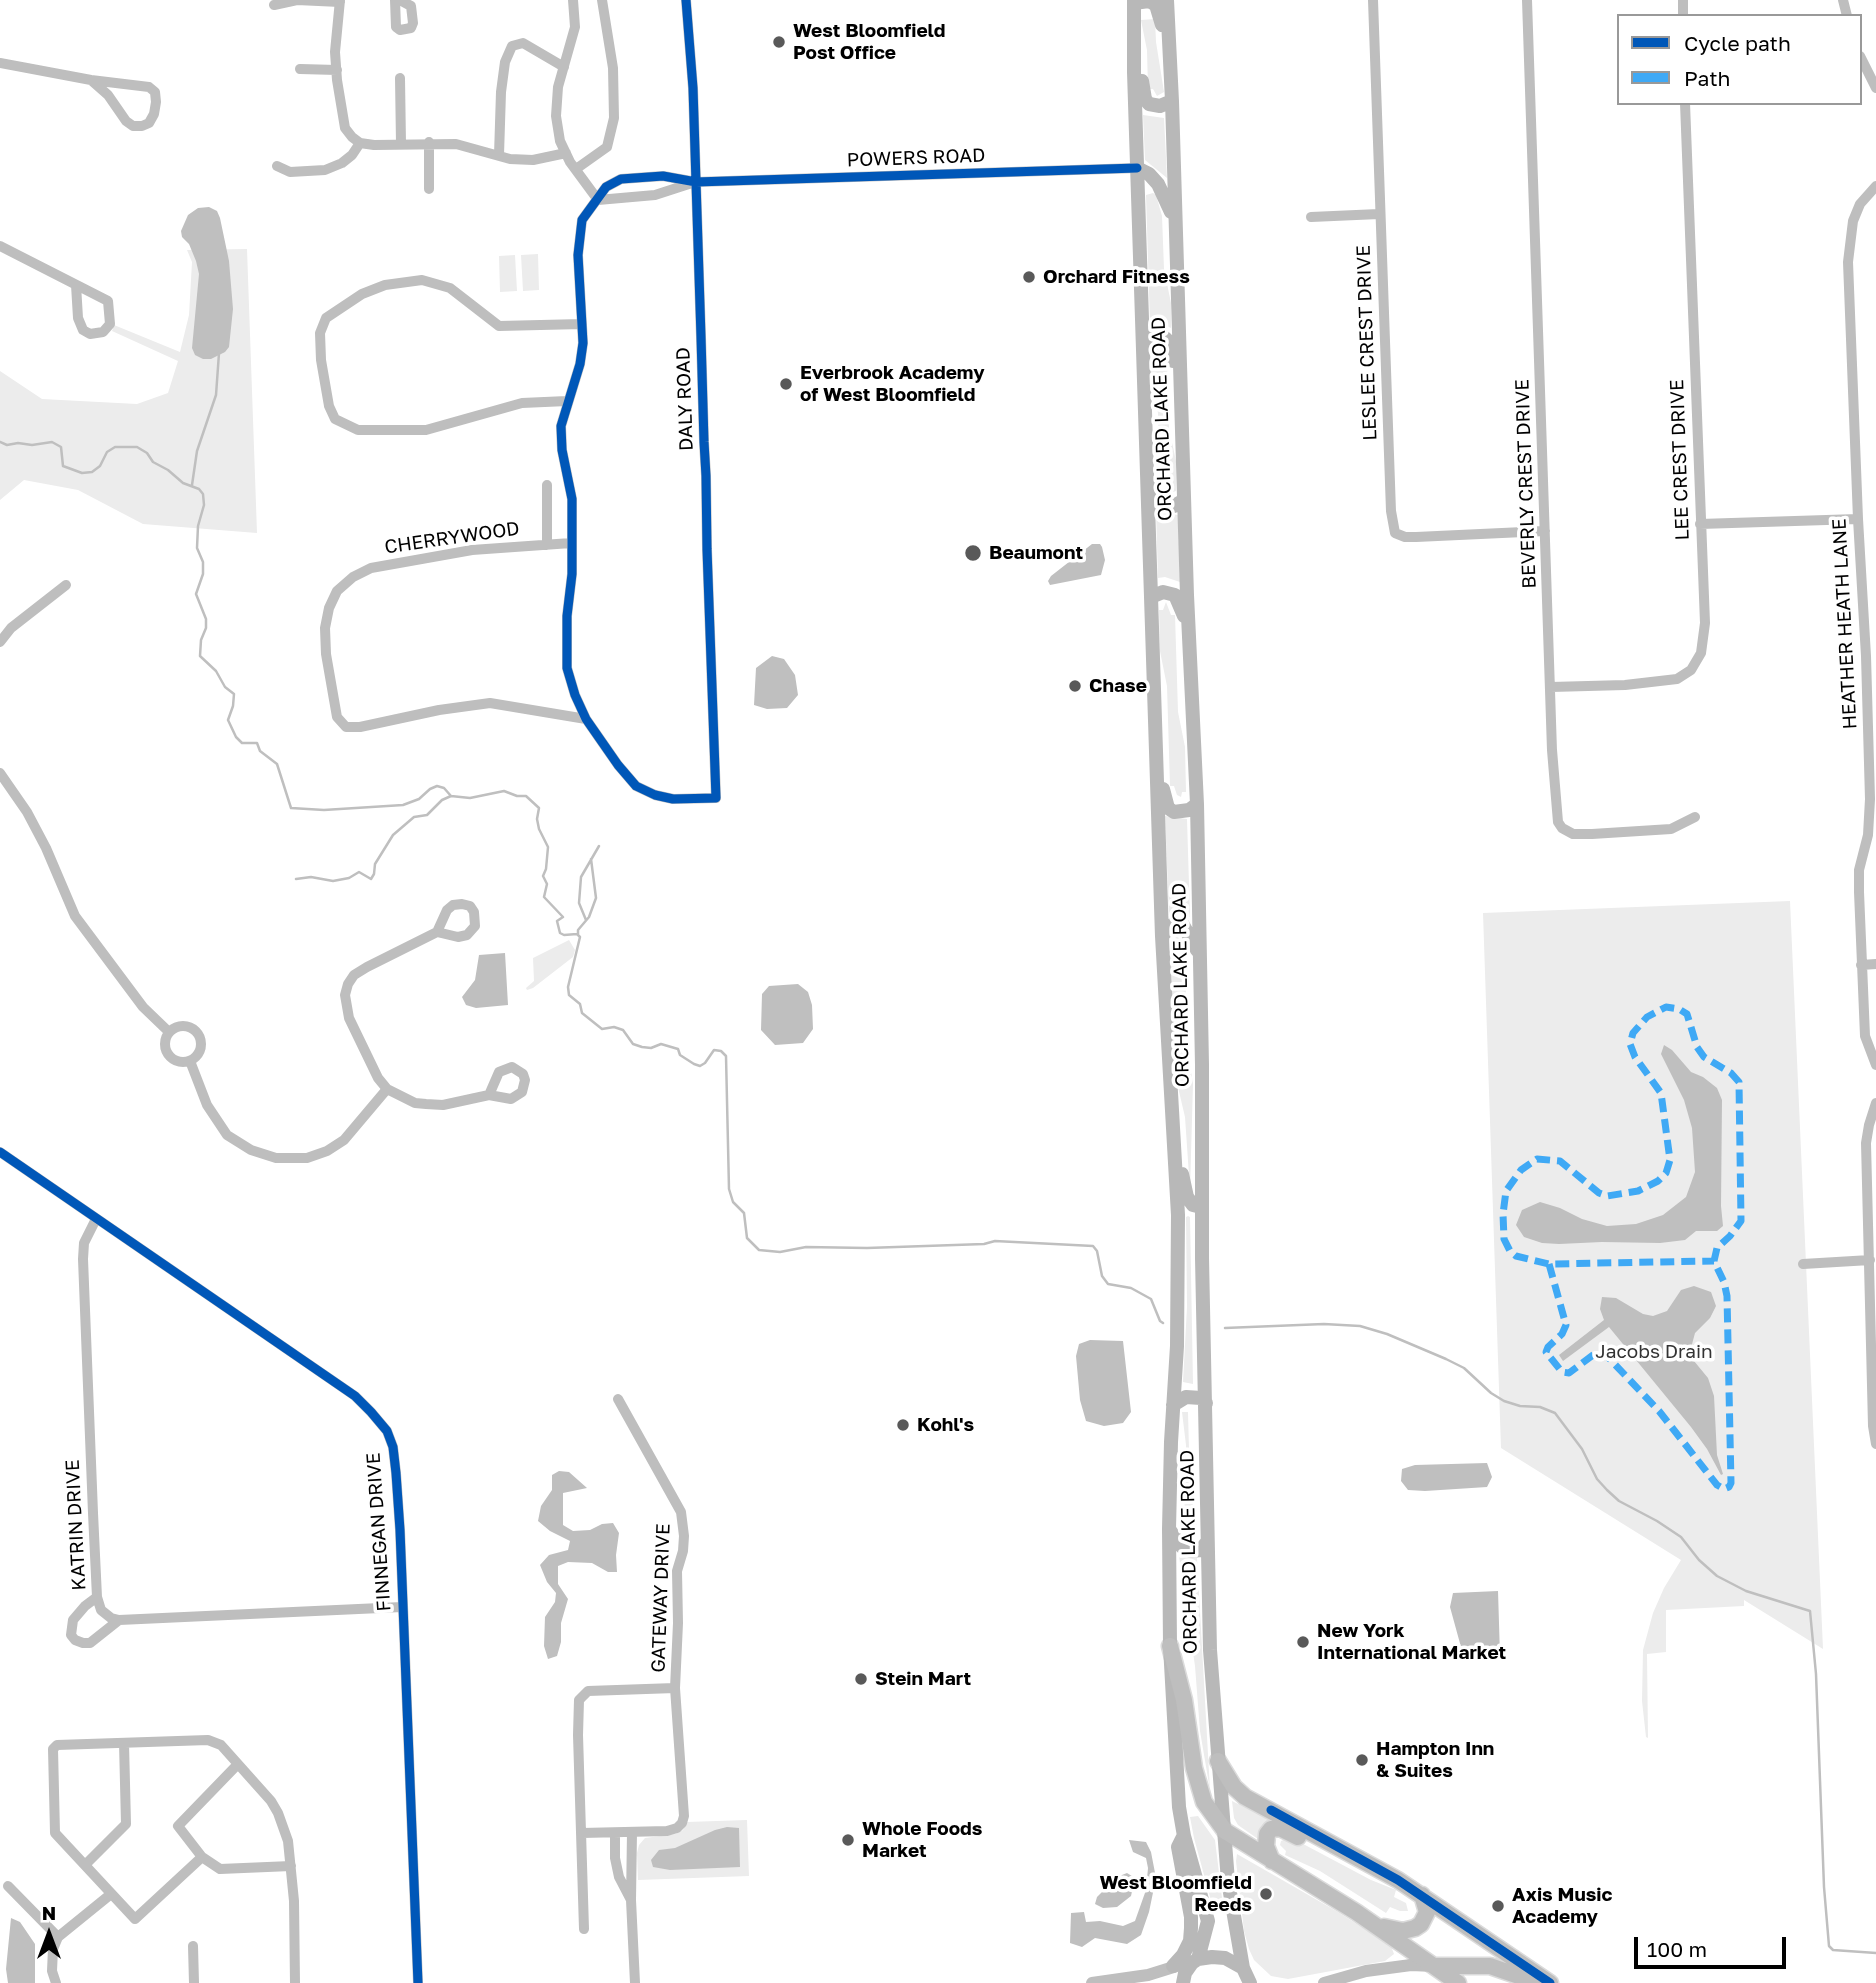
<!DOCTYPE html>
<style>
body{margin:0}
#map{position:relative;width:1876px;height:1983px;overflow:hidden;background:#fff;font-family:"Golos Text",sans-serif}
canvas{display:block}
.legend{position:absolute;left:1617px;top:14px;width:245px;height:91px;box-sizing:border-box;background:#fff;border:2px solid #999;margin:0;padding:9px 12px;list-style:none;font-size:21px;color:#000}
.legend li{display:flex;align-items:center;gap:14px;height:35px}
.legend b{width:35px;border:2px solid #999}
.north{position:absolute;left:14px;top:1899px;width:70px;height:70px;-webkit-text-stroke:5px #fff;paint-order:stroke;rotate:0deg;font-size:19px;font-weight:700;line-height:28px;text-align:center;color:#000}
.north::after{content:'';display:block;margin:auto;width:24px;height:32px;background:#000;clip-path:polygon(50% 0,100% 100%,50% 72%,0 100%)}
.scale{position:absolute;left:1634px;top:1937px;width:152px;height:32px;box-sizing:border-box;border:4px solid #000;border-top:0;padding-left:9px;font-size:21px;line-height:24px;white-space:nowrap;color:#000;-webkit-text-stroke:5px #fff;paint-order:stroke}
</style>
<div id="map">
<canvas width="1876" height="1983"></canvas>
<ul class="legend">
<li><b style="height:9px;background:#0057b8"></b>Cycle path</li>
<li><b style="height:9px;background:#3fa9f5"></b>Path</li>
</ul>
<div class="north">N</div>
<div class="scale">100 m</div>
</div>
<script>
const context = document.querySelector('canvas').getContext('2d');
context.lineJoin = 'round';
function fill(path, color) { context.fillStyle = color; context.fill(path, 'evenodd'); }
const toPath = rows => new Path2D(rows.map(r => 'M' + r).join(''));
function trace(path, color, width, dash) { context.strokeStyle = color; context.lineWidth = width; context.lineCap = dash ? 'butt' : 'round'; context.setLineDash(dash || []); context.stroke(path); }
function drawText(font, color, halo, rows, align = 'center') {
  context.font = font + ' "Golos Text",sans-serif'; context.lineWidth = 7; context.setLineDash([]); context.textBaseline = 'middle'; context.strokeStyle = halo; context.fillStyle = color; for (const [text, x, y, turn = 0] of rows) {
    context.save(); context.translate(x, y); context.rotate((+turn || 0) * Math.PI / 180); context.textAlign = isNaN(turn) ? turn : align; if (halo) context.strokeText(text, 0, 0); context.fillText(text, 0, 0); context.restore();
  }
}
const green = toPath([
 [1155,19,1156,42,1164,92,1157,96,1153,89,1148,89,1147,50,1141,20],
 [1143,115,1164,118,1167,178,1145,160],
 [1153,193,1156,195,1162,216,1164,269,1171,303,1171,328,1162,324,1150,325,1146,195],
 [247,249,257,533,143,524,78,490,24,480,0,500,0,371,42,399,137,404,168,393,178,361,112,331,114,325,180,352,189,315,192,262,187,250],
 [538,254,539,290,523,291,521,255],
 [515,255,517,291,500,292,499,256],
 [1157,348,1162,355,1163,362,1167,362,1169,428,1176,461,1176,491,1170,493,1165,487,1165,481,1160,480,1158,413,1151,379,1151,357,1155,356],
 [1156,512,1178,515,1180,582,1165,577,1158,578],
 [1166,602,1171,615,1175,615,1178,712,1185,747,1186,792,1182,792,1181,797,1177,795,1174,786,1170,786,1167,686,1160,651,1159,610,1163,610],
 [1165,816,1187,819,1190,917,1179,914,1169,914],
 [1790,901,1823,1649,1744,1600,1744,1606,1666,1610,1666,1652,1647,1654,1648,1738,1646,1737,1642,1701,1643,1650,1653,1613,1664,1588,1681,1560,1501,1448,1483,913],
 [1176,936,1179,938,1181,948,1185,949,1187,1047,1193,1084,1190,1190,1185,1117,1177,1083,1174,1022,1170,944,1174,944],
 [569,940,575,950,573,957,533,988,527,990,526,988,534,981,533,958],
 [1188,1216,1190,1217,1193,1384,1183,1382,1187,1307,1186,1217],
 [1182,1412,1188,1412,1190,1488,1197,1528,1193,1528,1193,1536,1191,1538,1188,1529,1184,1528,1186,1445],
 [1179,1556,1197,1558,1210,1790,1200,1731,1195,1666],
 [1232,1801,1271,1820,1260,1833,1258,1839,1238,1825,1234,1818],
 [1198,1816,1215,1840,1223,1906,1213,1908,1194,1838,1190,1817],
 [747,1820,749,1876,638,1880,637,1853,639,1845,645,1838,675,1834,683,1830,687,1822],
 [1290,1837,1371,1880,1396,1890,1394,1897,1406,1903,1408,1911,1400,1911,1390,1907,1386,1913,1320,1871,1285,1855,1286,1851,1280,1845,1281,1841],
 [1237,1854,1338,1912,1391,1946,1394,1954,1385,1961,1288,1979,1271,1976,1254,1960,1249,1949,1244,1931,1236,1861]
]);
const water = toPath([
 [209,207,217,211,220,218,229,261,233,309,229,347,225,352,211,359,203,359,195,355,192,348,199,274,196,261,189,244,182,237,181,231,188,215,198,208],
 [1092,544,1100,544,1102,547,1105,560,1101,575,1050,585,1048,581,1051,576],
 [772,656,784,659,795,675,798,695,787,708,767,709,754,705,756,668],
 [505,953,508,1005,476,1008,466,1005,462,997,475,980,479,955],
 [798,984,808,992,812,1005,813,1029,803,1043,775,1045,761,1030,762,994,769,986],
 [1664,1045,1672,1050,1691,1072,1703,1077,1717,1088,1722,1100,1721,1206,1723,1226,1717,1231,1696,1231,1685,1240,1660,1243,1602,1242,1559,1244,1542,1243,1524,1237,1516,1225,1522,1210,1540,1202,1560,1208,1582,1219,1607,1226,1636,1224,1663,1215,1686,1197,1695,1172,1692,1128,1684,1100,1661,1054],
 [1694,1286,1711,1292,1716,1306,1710,1318,1695,1333,1691,1348,1694,1361,1708,1378,1714,1396,1717,1455,1723,1474,1721,1475,1707,1449,1691,1427,1609,1327,1563,1361,1559,1355,1604,1320,1600,1309,1602,1297,1616,1298,1643,1314,1653,1316,1667,1311,1681,1290],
 [1090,1340,1123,1341,1131,1412,1123,1423,1104,1426,1086,1421,1080,1400,1076,1356,1079,1344],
 [1487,1463,1492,1477,1487,1487,1425,1491,1408,1490,1401,1481,1402,1469,1415,1465],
 [559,1471,569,1472,587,1488,563,1493,563,1525,573,1531,590,1530,602,1524,613,1523,619,1533,616,1555,617,1572,608,1572,592,1563,568,1562,558,1566,558,1584,568,1599,561,1623,561,1642,557,1656,548,1659,544,1646,545,1617,555,1602,556,1593,547,1582,540,1565,549,1555,568,1550,570,1541,550,1531,538,1521,541,1506,552,1490,552,1475],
 [1498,1591,1500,1656,1464,1658,1450,1607,1453,1593],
 [727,1827,739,1828,740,1867,670,1870,653,1867,651,1860,659,1850,675,1848,715,1830],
 [1129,1840,1146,1842,1151,1852,1156,1878,1149,1912,1141,1935,1127,1944,1095,1938,1082,1947,1070,1943,1071,1913,1084,1912,1086,1922,1100,1921,1123,1926,1135,1921,1146,1890,1148,1868,1146,1858,1133,1852],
 [1127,1873,1135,1878,1131,1896,1117,1907,1103,1908,1095,1904,1097,1897,1117,1877],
 [11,1918,20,1922,35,1944,35,1983,8,1983,6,1969]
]);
const stream = toPath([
 [0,442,7,445,18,443,32,445,52,442,61,447,63,466,82,473,92,472,100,466,107,452,115,447,137,447,147,453,153,462,168,470,183,483,199,489,203,494,204,505,198,526,197,548,203,562,203,574,196,594,206,619,206,628,201,640,200,656,216,671,225,687,234,694,233,706,228,720,236,737,242,743,257,743,260,751,277,764,291,808,324,810,403,805,419,799,430,789,437,786,444,788,451,796],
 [192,485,197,451,216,395,219,353],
 [296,879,311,877,333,881,349,878,359,872,371,879,374,874,375,864,393,835,414,817,427,815,442,800,451,796,470,798,504,791,517,796,526,796,539,808,537,819,539,829,548,847,546,869,543,876,547,884,544,897,563,917,557,921,560,933,564,935,577,934,580,937,568,987,569,995,580,1004,582,1013,602,1029,614,1027,623,1030,633,1044,642,1047,651,1048,661,1044,678,1049,680,1055,694,1064,700,1066,705,1063,714,1050,721,1051,726,1056,729,1189,733,1202,744,1213,747,1238,759,1250,780,1252,806,1247,867,1248,984,1244,995,1241,1093,1246,1097,1251,1102,1276,1108,1284,1131,1288,1151,1299,1160,1321,1163,1323],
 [586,920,579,903,581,877,599,846],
 [578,934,578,930,589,917,596,898,591,859],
 [1225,1328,1324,1324,1360,1326,1387,1334,1446,1359,1464,1368,1491,1393,1504,1401,1520,1406,1540,1407,1555,1413,1582,1449,1597,1479,1607,1490,1619,1501,1657,1521,1681,1537,1699,1560,1717,1576,1746,1591,1810,1611,1816,1674,1824,1887,1829,1946,1833,1950,1876,1953]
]);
const minor = toPath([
 [340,0,335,52,337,80,345,128,352,137,360,143,374,145,456,144,510,159,533,160,566,153],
 [395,0,396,27,400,30,411,28,413,23,411,6,400,0],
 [573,0,575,27,558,87,556,116,560,141,570,162,598,200],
 [686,0,693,88,696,182,701,337,704,442,706,476,707,549,716,798,673,799,655,795,636,786,618,765,586,719,575,695,567,668,567,616,572,574,572,499,562,450,561,426,580,364,583,343,578,255,582,220,606,187,621,179,663,176,696,182,1137,168],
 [1373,0,1391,511,1395,533,1405,537,1416,537,1545,531],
 [1527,0,1552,750,1558,822,1562,828,1573,834,1592,834,1671,829,1695,817],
 [1683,0,1683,16],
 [1843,0,1847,16],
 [274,5,297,0,340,2],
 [1860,56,1876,88],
 [0,63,91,80,149,87,155,92,156,102,154,114,149,123,142,126,133,126,126,121,108,95,91,80],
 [300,69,337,70],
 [400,78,401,144],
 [499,155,501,92,505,62,512,46,523,43,564,67],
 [277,166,290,172,325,170,342,163,352,155,360,143],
 [576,169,607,147,614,118,613,68,602,0],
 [1876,186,1860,204,1853,221,1848,262,1858,519,1866,656,1870,799,1868,835,1859,870,1859,892,1865,1036,1876,1065],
 [429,189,429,142],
 [598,200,655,195,692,183],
 [1311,217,1379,214],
 [0,246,108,301,110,324,103,332,90,334,83,330,78,318,76,285],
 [567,401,522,403,426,430,358,430,335,419,329,406,321,360,320,333,326,318,362,294,385,285,422,280,450,288,499,326,582,324],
 [547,485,547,545],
 [1700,524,1858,519],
 [571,543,472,550,371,568,353,577,337,591,329,608,325,628,326,654,337,717,346,727,360,727,439,710,490,703,586,719],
 [0,642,11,628,66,585],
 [1551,687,1625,685,1677,679,1691,670,1701,653,1705,623,1685,103],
 [0,773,27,812,46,848,75,916,143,1007,169,1032],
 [437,932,447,910,453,905,462,904,470,906,474,912,475,926,467,935,458,937,437,932,367,967,354,975,348,984,345,995,349,1018,378,1078,387,1089,415,1103,426,1104,443,1105,489,1095,511,1099,522,1092,525,1080,523,1074,512,1067,499,1072,489,1095],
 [1861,965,1876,964],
 '165 1044a18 18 0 1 1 36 0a18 18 0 1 1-36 0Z',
 [190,1061,207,1105,227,1135,251,1150,276,1158,307,1158,327,1151,344,1140,387,1089],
 [1876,1103,1869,1125,1866,1143,1873,1426,1876,1444],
 [0,1152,355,1396,371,1412,387,1431,393,1447,396,1473,400,1530,418,1983],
 [96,1219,84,1243,83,1259,93,1513,97,1597,101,1610,111,1618,119,1620,402,1607],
 [1803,1264,1870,1260],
 [618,1399,681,1512,684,1536,683,1551,677,1571,678,1623,675,1688],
 [97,1597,85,1606,73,1620,71,1635,75,1640,83,1643,90,1643,119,1620],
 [238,1764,178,1826,202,1857,220,1869,291,1866],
 [632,1832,631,1900,635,1983],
 [582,1833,667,1831,677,1828,682,1823,684,1816,675,1688,588,1691,579,1700,578,1735,584,1929],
 [615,1833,615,1858,619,1877,631,1900],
 [202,1857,135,1919,55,1833,53,1749,57,1745,208,1740,221,1745,271,1801,278,1813,288,1841,294,1901,295,1983],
 [86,1864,126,1824,124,1743],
 [8,1886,58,1937],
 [193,1946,194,1983],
 [56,1983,52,1971,53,1949,58,1937,111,1894]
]);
const tertiary = toPath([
 [1092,1983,1148,1975,1180,1965],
 [1324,1983,1366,1971,1411,1965,1434,1966]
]);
const secondary = toPath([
 [1134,0,1134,72,1162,936,1178,1215,1177,1346,1171,1442,1169,1529,1170,1646,1179,1807,1184,1836,1208,1921,1198,1959],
 [1167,0,1172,101,1187,595,1197,804,1202,1065,1202,1258,1210,1650,1228,1881,1243,1968],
 [1134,3,1149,1,1156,5,1162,25],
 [1142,81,1145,99,1149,104,1160,106,1172,101],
 [1137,168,1149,174,1158,184,1171,212],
 [1143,341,1155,334,1165,338,1168,341,1173,361],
 [1152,483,1161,506,1174,506,1184,500],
 [1151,597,1163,592,1175,595,1184,616],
 [1163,789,1168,808,1174,812,1189,810,1197,804],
 [1162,936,1172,925,1183,925,1197,950],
 [1182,1174,1187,1197,1193,1205,1201,1207],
 [1173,1405,1186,1397,1201,1398,1206,1403],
 [1169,1529,1182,1547,1191,1551,1201,1550,1207,1542],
 [1173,1966,1183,1955,1190,1941,1191,1928,1191,1917,1178,1847,1183,1837],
 [1183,1983,1185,1973,1192,1963,1198,1959,1212,1957,1225,1958,1243,1968,1250,1983]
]);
const primary = toPath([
 [1170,1646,1184,1700,1194,1768,1204,1802,1225,1831,1356,1912,1458,1983],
 [1218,1761,1234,1787,1245,1797,1398,1880,1550,1983],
 [1272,1861,1266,1846,1267,1834,1271,1829,1280,1828,1298,1837],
 [1384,1927,1403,1931,1415,1928,1421,1924,1427,1912,1422,1895],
 [1435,1966,1490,1966,1536,1982]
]);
const quiet = toPath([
 [1549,1264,1566,1325,1562,1334,1548,1347,1546,1352,1562,1372,1569,1373,1597,1352,1604,1353,1659,1411,1717,1485,1724,1489,1729,1487,1731,1483,1727,1296,1724,1282,1714,1261,1717,1248,1730,1236,1741,1221,1739,1082,1731,1073,1704,1057,1697,1047,1687,1014,1679,1009,1666,1007,1647,1017,1633,1033,1630,1044,1635,1057,1661,1093,1670,1160,1666,1173,1658,1181,1638,1191,1607,1196,1599,1193,1560,1161,1537,1159,1521,1170,1506,1191,1503,1214,1504,1239,1510,1251,1516,1256,1549,1264,1714,1261]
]);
const cycleway = toPath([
 [686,0,693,88,696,182,701,337,704,442,706,476,707,549,716,798,673,799,655,795,636,786,618,765,586,719,575,695,567,668,567,616,572,574,572,499,562,450,561,426,580,364,583,343,578,255,582,220,606,187,621,179,663,176,696,182,1137,168],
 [0,1152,355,1396,371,1412,387,1431,393,1447,396,1473,400,1530,418,1983],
 [1271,1810,1398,1880,1550,1983]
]);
const markers = [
 [779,42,7,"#595959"],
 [1029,277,7,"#595959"],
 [786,384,7,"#595959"],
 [973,553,9,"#595959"],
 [1075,686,7,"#595959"],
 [903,1425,7,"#595959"],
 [1303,1642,7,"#595959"],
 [861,1679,7,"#595959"],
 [1362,1760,7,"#595959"],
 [848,1840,7,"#595959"],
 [1266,1894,7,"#595959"],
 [1498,1906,7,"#595959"]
];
const poiNames = [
 ["West Bloomfield",793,31],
 ["Post Office",793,53],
 ["Orchard Fitness",1043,277],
 ["Everbrook Academy",800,373],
 ["of West Bloomfield",800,395],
 ["Beaumont",989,553],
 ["Chase",1089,686],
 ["Kohl's",917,1425],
 ["New York",1317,1631],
 ["International Market",1317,1653],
 ["Stein Mart",875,1679],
 ["Hampton Inn",1376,1749],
 ["& Suites",1376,1771],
 ["Whole Foods",862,1829],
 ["Market",862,1851],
 ["West Bloomfield",1252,1883,"right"],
 ["Reeds",1252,1905,"right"],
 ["Axis Music",1512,1895],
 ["Academy",1512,1917]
];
const streetNames = [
 ["POWERS ROAD",916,158,-2],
 ["LESLEE CREST DRIVE",1367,343,-92],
 ["DALY ROAD",685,399,-92],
 ["ORCHARD LAKE ROAD",1162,419,-92],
 ["LEE CREST DRIVE",1680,460,-92],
 ["BEVERLY CREST DRIVE",1526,484,-92],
 ["CHERRYWOOD",452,538,-8],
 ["HEATHER HEATH LANE",1845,624,-93],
 ["ORCHARD LAKE ROAD",1181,985,-91],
 ["KATRIN DRIVE",76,1525,-93],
 ["FINNEGAN DRIVE",379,1532,-94],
 ["ORCHARD LAKE ROAD",1189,1552,-91],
 ["GATEWAY DRIVE",661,1598,-88]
];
const parkNames = [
 ["Jacobs Drain",1654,1352]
];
fill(green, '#ececec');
fill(water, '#bfbfbf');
trace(stream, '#bfbfbf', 2.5);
trace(primary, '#dbdbdb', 19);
trace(minor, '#bebebe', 10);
trace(tertiary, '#bebebe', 12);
trace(secondary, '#b8b8b8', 14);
trace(primary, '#bebebe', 16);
trace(quiet, '#3fa9f5', 7, [14, 7]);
trace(cycleway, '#0057b8', 9);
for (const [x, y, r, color] of markers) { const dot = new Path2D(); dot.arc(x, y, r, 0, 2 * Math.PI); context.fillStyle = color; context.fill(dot); trace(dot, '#fff', 2.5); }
drawText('bold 19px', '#000', '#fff', poiNames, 'left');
drawText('19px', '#000', '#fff', streetNames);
drawText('19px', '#333', '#fff', parkNames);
</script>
